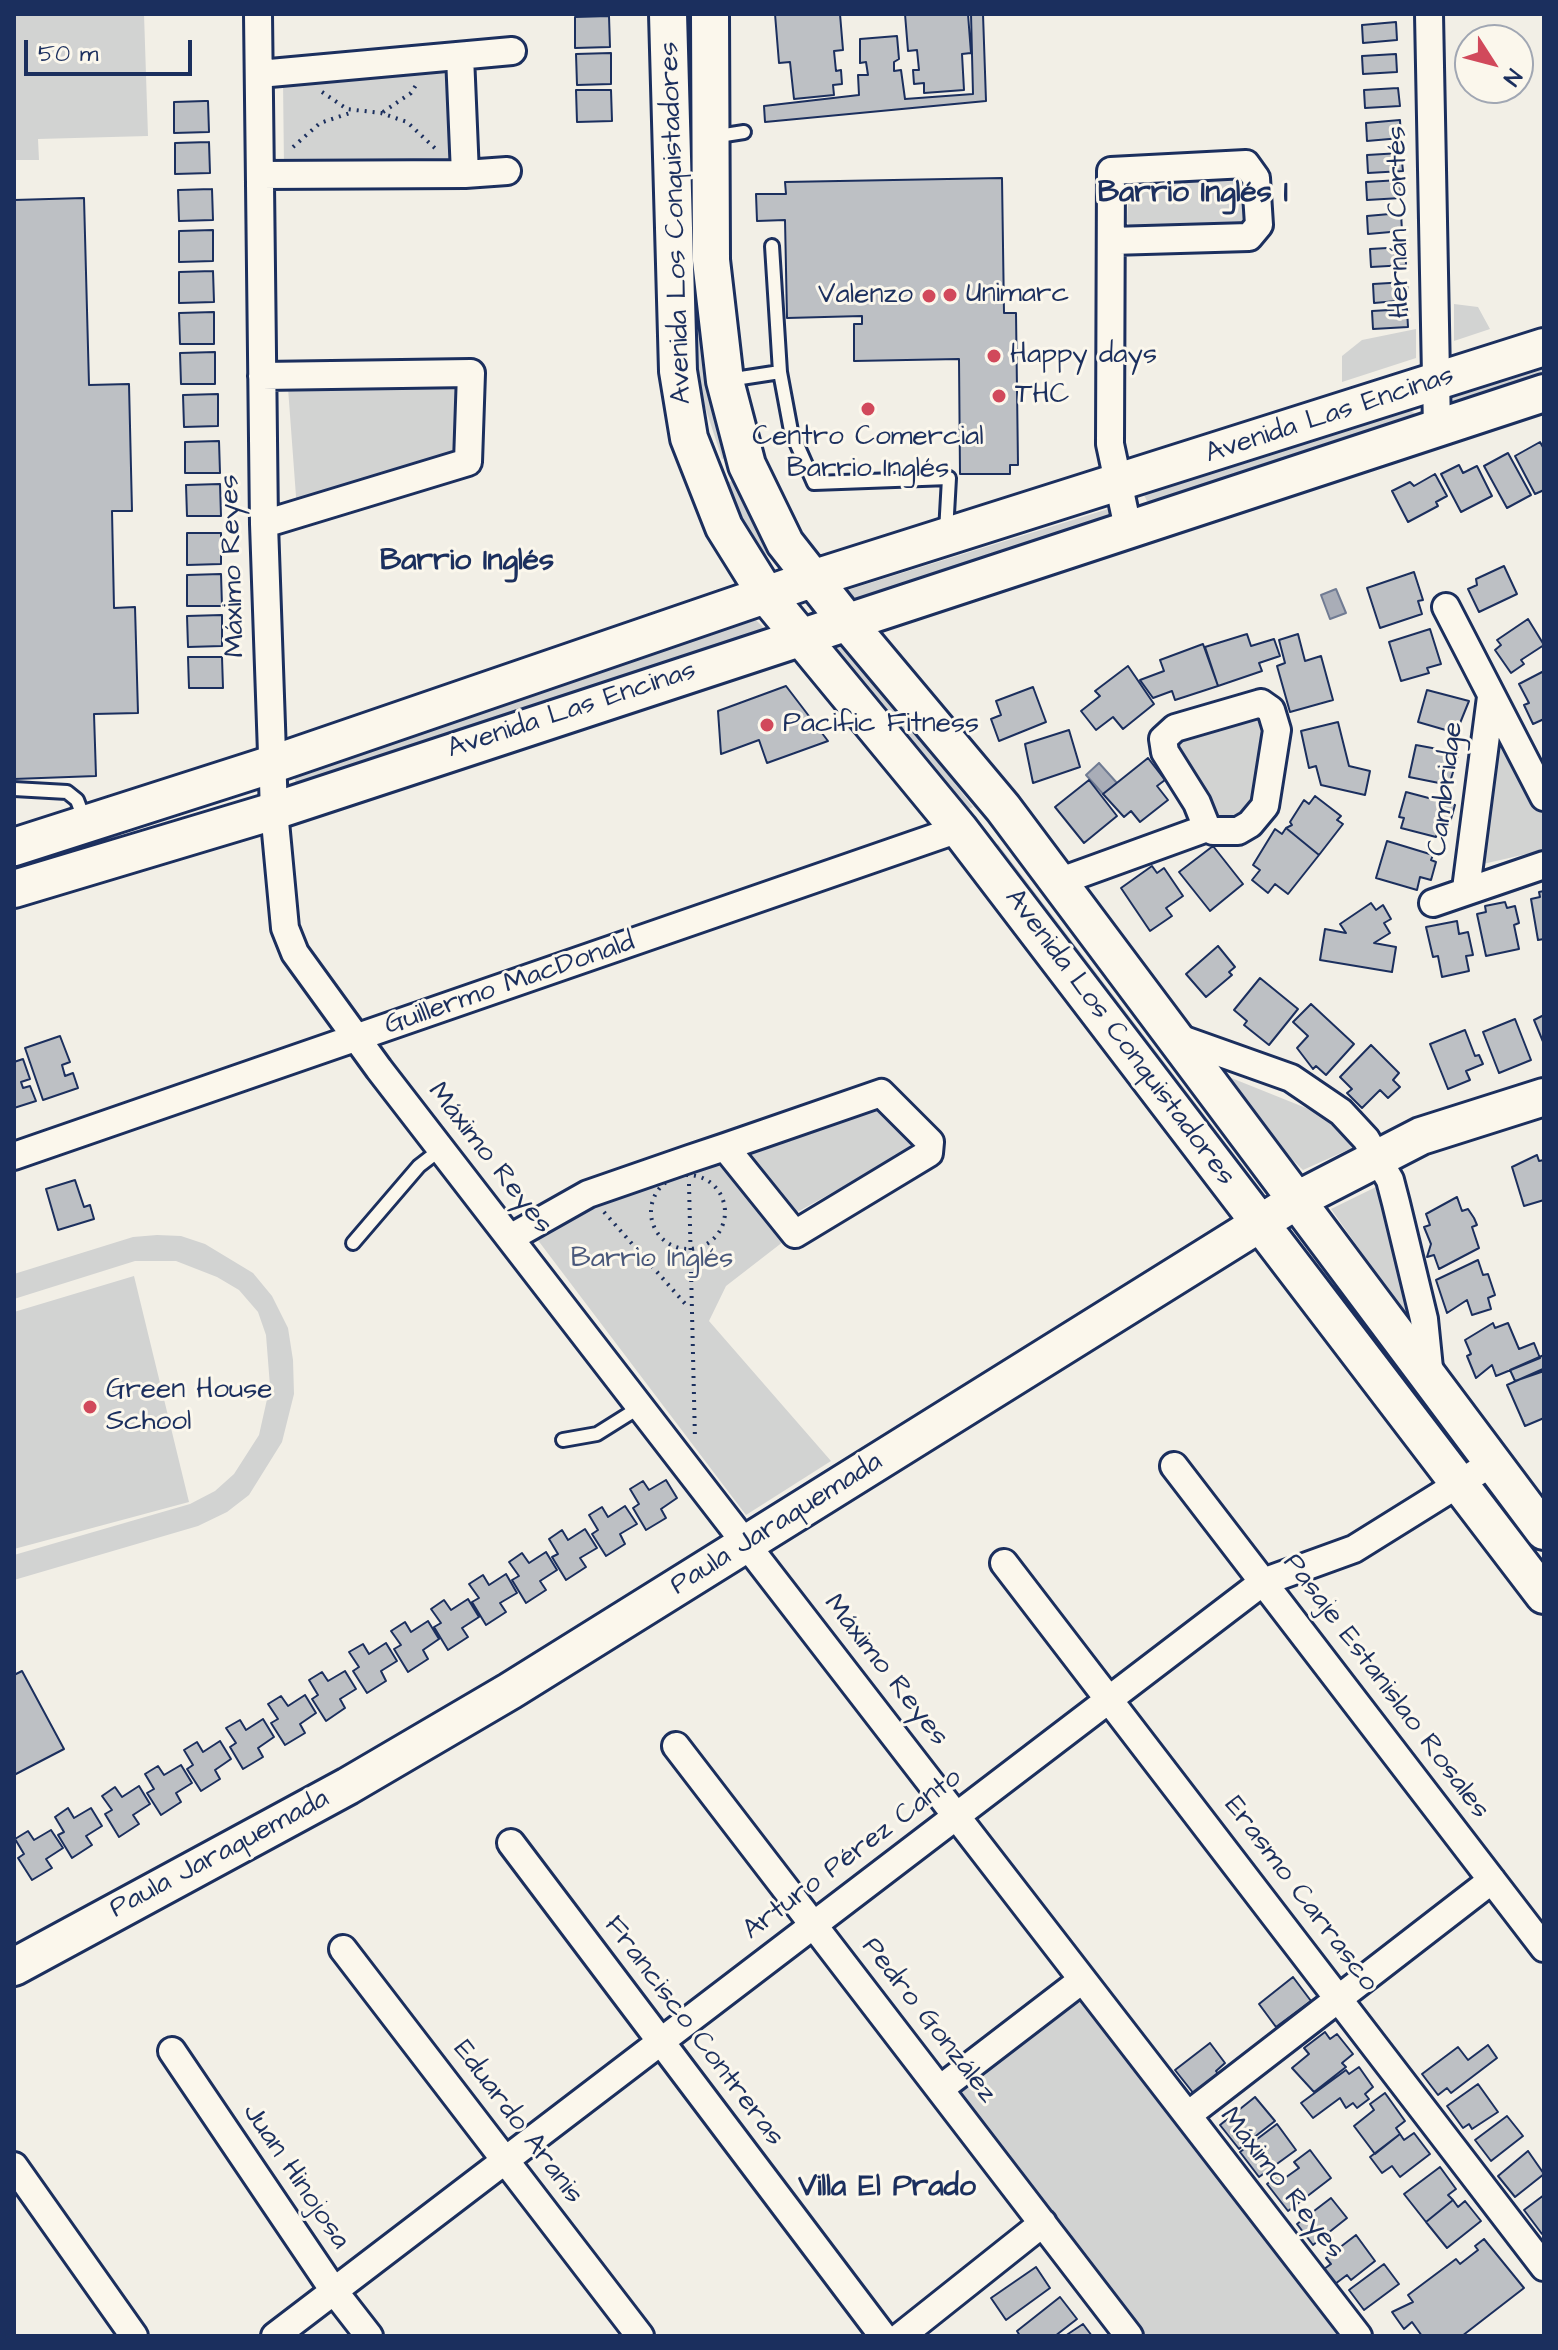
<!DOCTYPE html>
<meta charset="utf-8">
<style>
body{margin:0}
#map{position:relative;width:1558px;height:2350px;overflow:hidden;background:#f2efe6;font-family:"Architects Daughter",sans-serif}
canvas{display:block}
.frame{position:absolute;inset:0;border:16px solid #1b2f5e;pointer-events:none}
.north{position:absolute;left:1454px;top:24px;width:80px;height:80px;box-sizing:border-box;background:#fbf7ec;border:2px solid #a1a7b3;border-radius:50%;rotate:126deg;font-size:22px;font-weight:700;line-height:32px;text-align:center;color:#1b2f5e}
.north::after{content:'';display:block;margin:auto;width:28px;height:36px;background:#d1495b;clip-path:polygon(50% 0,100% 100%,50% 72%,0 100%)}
.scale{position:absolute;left:24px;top:40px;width:168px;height:36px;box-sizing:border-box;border:4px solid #1b2f5e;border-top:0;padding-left:10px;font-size:24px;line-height:28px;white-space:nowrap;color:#1b2f5e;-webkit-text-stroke:6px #fbf7ec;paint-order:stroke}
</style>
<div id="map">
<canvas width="1558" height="2350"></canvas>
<div class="frame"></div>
<div class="north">N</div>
<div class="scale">50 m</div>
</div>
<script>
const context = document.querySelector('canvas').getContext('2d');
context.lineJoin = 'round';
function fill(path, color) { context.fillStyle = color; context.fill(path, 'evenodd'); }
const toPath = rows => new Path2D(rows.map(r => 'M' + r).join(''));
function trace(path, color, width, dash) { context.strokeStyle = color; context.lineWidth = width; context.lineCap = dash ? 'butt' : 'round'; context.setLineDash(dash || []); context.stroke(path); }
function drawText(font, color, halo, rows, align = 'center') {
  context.font = font + ' "Architects Daughter",sans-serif'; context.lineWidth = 6; context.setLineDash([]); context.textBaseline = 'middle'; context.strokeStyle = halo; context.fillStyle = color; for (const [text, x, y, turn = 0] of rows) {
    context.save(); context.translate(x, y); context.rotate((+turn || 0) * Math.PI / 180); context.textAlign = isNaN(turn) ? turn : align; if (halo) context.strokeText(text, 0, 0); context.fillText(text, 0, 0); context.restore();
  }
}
const green = toPath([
 [14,14,144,14,148,136,38,139,39,160,14,160],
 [677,14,695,14,731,457,722,459,697,382,690,332],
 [452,65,457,162,284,167,283,81],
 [1243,173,1249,180,1245,230,1136,233,1127,222,1130,177],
 [1454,304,1478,307,1490,329,1454,341],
 [1416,329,1416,358,1342,382,1342,356,1362,340],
 [1544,360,1544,382,1456,406,1452,401,1456,392],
 [462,383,458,457,297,510,288,388],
 [1407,408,1417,415,1410,424,1156,502,1147,501,1144,495,1144,488],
 [743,477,780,563,775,563,763,551,739,515,726,483],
 [1108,509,1115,518,853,605,847,595,848,590,857,587],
 [756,620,763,627,763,636,297,789,293,769],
 [838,641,850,648,973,807,959,814,834,651],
 [1253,712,1267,724,1251,811,1233,822,1215,818,1174,752,1175,738],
 [1504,740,1544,810,1544,850,1483,864,1480,861,1496,741],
 [998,844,1270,1201,1266,1208,984,851],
 [1194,1063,1331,1118,1352,1148,1303,1170],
 [877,1100,912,1142,907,1151,792,1215,737,1152],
 [716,1154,788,1238,726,1286,709,1321,831,1461,746,1515,537,1239,593,1198],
 [1378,1186,1416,1309,1407,1317,1331,1209],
 [157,1235,181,1236,205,1244,253,1273,272,1296,288,1328,293,1360,294,1394,282,1442,249,1495,227,1512,198,1526,14,1580,14,1555,190,1504,215,1491,234,1474,259,1435,270,1386,266,1335,258,1312,239,1290,217,1277,176,1261,135,1261,14,1299,14,1274,133,1237],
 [134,1276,189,1502,14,1549,14,1312],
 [1078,1993,1341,2336,1144,2336,954,2088]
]);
const water = toPath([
 [1336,589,1346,613,1330,619,1321,595,1336,589],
 [1099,763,1117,783,1103,794,1086,775,1099,763]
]);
const building = toPath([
 [775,14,840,14,843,50,834,51,836,71,841,70,842,84,833,85,834,95,794,99,790,62,779,63,775,14],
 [905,14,968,14,971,53,962,54,964,90,924,93,924,83,914,84,913,70,919,70,917,50,908,51,905,14],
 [971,14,983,14,986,101,765,122,764,106,859,95,858,75,868,75,866,62,860,63,860,39,897,36,899,59,894,62,894,71,901,70,905,99,973,94,971,14],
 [609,16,610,47,575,48,575,17,609,16],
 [1396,22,1397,40,1363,43,1362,25,1396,22],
 [611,53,611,84,577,85,576,54,611,53],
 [1396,54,1397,72,1363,74,1362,56,1396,54],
 [1398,88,1400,106,1365,108,1364,90,1398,88],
 [576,90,611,90,612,121,577,122,576,90],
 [205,101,208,101,209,132,174,133,174,102,205,101],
 [1400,120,1401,138,1367,141,1366,123,1400,120],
 [209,142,210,173,175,174,175,143,209,142],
 [1401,153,1403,171,1368,173,1367,155,1401,153],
 [1002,178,1004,313,1016,313,1018,465,1010,465,1010,474,960,474,959,359,854,361,854,324,862,324,862,316,787,318,785,220,757,221,756,194,786,194,785,182,1002,178],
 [1400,180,1401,198,1367,200,1366,182,1400,180],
 [212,189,213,220,179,221,178,190,212,189],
 [84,198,89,385,129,384,132,511,112,511,114,608,135,607,138,713,94,714,96,776,14,779,14,200,84,198],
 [1401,213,1402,231,1368,234,1367,216,1401,213],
 [213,230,213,261,179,262,179,231,213,230],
 [1405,247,1406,265,1371,267,1370,249,1405,247],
 [213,271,214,302,179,303,179,272,213,271],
 [1407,282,1408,300,1374,303,1373,284,1407,282],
 [1407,309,1408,327,1373,329,1372,311,1407,309],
 [214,312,214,344,180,344,179,313,214,312],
 [215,352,215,384,181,384,180,353,215,352],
 [218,394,218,426,184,427,183,395,218,394],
 [219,441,220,473,185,473,185,442,219,441],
 [1540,442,1544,449,1544,490,1535,494,1515,456,1540,442],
 [1508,453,1531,495,1507,508,1484,466,1508,453],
 [1459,465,1463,473,1477,466,1492,496,1461,512,1441,474,1459,465],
 [1435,474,1447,496,1436,502,1438,506,1408,522,1392,491,1410,482,1414,486,1435,474],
 [220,484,221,516,187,516,186,485,220,484],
 [187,533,221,533,221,564,187,565,187,533],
 [1504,566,1517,594,1479,612,1468,589,1477,585,1476,579,1504,566],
 [1414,572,1423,600,1418,601,1422,614,1380,628,1367,588,1414,572],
 [221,574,222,606,187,606,187,575,221,574],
 [222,615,222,646,188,647,187,616,222,615],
 [1528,619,1544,645,1521,660,1524,664,1511,673,1495,650,1501,645,1497,640,1528,619],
 [1430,629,1441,664,1427,668,1429,673,1401,681,1389,642,1430,629],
 [1247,634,1251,646,1274,639,1280,656,1259,663,1262,671,1218,686,1205,647,1247,634],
 [1298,634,1305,661,1321,656,1333,700,1290,712,1277,666,1285,663,1279,640,1298,634],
 [1203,644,1218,686,1175,700,1172,691,1153,698,1140,680,1164,671,1160,660,1203,644],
 [188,657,222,657,223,688,189,688,188,657],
 [1128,666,1154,704,1123,729,1113,717,1096,730,1081,711,1100,696,1095,691,1128,666],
 [1544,671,1544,719,1533,724,1524,705,1529,703,1519,684,1544,671],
 [786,686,828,741,767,763,759,740,721,754,718,711,786,686],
 [1033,687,1046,722,999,741,991,719,1001,715,996,701,1033,687],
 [1427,690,1469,701,1456,733,1418,722,1427,690],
 [1338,722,1349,766,1370,771,1365,795,1321,785,1316,766,1309,768,1301,731,1338,722],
 [1069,730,1080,767,1033,783,1025,744,1069,730],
 [1416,745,1459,753,1449,785,1409,777,1416,745],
 [1148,758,1165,780,1157,786,1168,800,1140,822,1131,811,1124,817,1103,794,1148,758],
 [1089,780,1117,816,1084,843,1055,807,1089,780],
 [1406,792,1455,805,1447,833,1438,831,1436,837,1401,828,1404,818,1399,817,1406,792],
 [1315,796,1341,816,1337,820,1343,824,1319,855,1286,828,1292,825,1290,822,1304,800,1309,804,1315,796],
 [1286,828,1319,855,1288,894,1275,884,1268,893,1252,880,1260,870,1253,865,1275,829,1282,834,1286,828],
 [1387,841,1433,855,1431,860,1436,862,1431,880,1420,877,1417,890,1376,878,1387,841],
 [1213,846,1243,884,1210,911,1179,872,1213,846],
 [1152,866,1157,873,1164,868,1183,896,1166,908,1172,916,1150,931,1121,888,1152,866],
 [1544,891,1544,939,1538,940,1531,899,1540,897,1539,892,1544,891],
 [1505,902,1507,908,1515,906,1519,923,1514,925,1519,949,1486,956,1477,914,1486,912,1485,906,1505,902],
 [1371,903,1376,910,1383,905,1391,919,1384,923,1390,933,1374,943,1396,947,1392,972,1320,960,1325,929,1346,933,1340,924,1371,903],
 [1457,921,1459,934,1468,932,1473,955,1466,956,1469,971,1442,977,1438,956,1433,957,1426,927,1457,921],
 [1218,946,1235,967,1229,972,1232,975,1206,997,1186,974,1218,946],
 [1260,978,1298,1009,1269,1045,1244,1025,1247,1021,1234,1010,1260,978],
 [1311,1004,1354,1044,1326,1075,1316,1066,1313,1069,1297,1048,1308,1036,1293,1022,1311,1004],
 [1544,1015,1544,1044,1534,1020,1544,1015],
 [1515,1019,1531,1060,1499,1073,1483,1032,1515,1019],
 [1465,1030,1475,1056,1479,1055,1483,1064,1466,1071,1470,1080,1448,1089,1430,1044,1465,1030],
 [60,1036,70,1062,62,1065,65,1076,73,1073,78,1088,43,1100,25,1048,60,1036],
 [1371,1045,1399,1073,1393,1080,1400,1087,1388,1098,1380,1090,1362,1108,1347,1093,1352,1089,1340,1077,1371,1045],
 [23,1059,30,1079,21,1082,23,1088,30,1086,36,1101,14,1108,14,1062,23,1059],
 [1537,1155,1539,1161,1544,1160,1544,1200,1524,1206,1512,1167,1537,1155],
 [75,1180,84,1207,90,1205,94,1219,58,1230,46,1189,75,1180],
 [1457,1197,1462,1211,1468,1209,1474,1218,1477,1225,1472,1227,1479,1248,1439,1269,1434,1255,1427,1257,1431,1244,1424,1227,1430,1225,1426,1214,1457,1197],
 [1478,1260,1483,1275,1488,1274,1495,1295,1488,1298,1491,1309,1472,1315,1467,1300,1447,1313,1436,1280,1478,1260],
 [1493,1323,1495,1328,1508,1323,1519,1349,1534,1343,1540,1358,1496,1376,1492,1365,1476,1378,1467,1356,1471,1354,1465,1340,1493,1323],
 [1544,1355,1544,1371,1515,1381,1510,1370,1544,1355],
 [1543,1369,1544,1418,1525,1426,1507,1385,1543,1369],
 [666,1480,677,1498,661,1509,666,1518,646,1530,633,1508,639,1504,630,1489,643,1481,649,1490,666,1480],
 [625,1506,637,1524,620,1534,625,1544,606,1556,592,1534,598,1530,589,1515,602,1507,608,1517,625,1506],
 [585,1529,597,1548,580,1558,586,1567,566,1580,552,1557,558,1554,549,1539,562,1530,568,1540,585,1529],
 [546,1552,557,1570,540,1581,546,1590,526,1603,512,1580,519,1576,509,1562,522,1553,529,1563,546,1552],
 [506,1574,517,1593,500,1603,506,1612,486,1625,472,1602,479,1598,469,1584,483,1575,489,1585,506,1574],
 [468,1599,479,1617,462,1628,468,1637,448,1650,434,1627,441,1623,431,1609,444,1600,451,1610,468,1599],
 [428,1621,439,1639,423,1650,428,1659,408,1672,394,1649,401,1645,391,1631,405,1622,411,1632,428,1621],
 [386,1643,397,1661,381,1671,386,1681,367,1693,353,1671,359,1667,349,1652,363,1644,369,1654,386,1643],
 [22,1671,64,1749,14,1775,14,1675,22,1671],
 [345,1671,356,1689,340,1699,345,1708,326,1721,312,1699,318,1695,309,1680,322,1672,328,1681,345,1671],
 [305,1695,316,1713,300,1724,305,1733,285,1745,271,1723,278,1719,268,1704,281,1696,288,1706,305,1695],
 [263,1719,274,1737,258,1748,263,1757,243,1769,230,1747,236,1743,226,1728,240,1720,246,1730,263,1719],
 [220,1741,231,1759,215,1770,220,1779,201,1791,187,1769,193,1765,184,1750,197,1742,203,1752,220,1741],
 [181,1765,192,1783,176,1793,181,1802,161,1815,147,1793,154,1789,145,1774,158,1766,164,1775,181,1765],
 [139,1786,150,1804,133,1815,139,1824,119,1837,105,1814,112,1810,102,1796,115,1787,122,1797,139,1786],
 [68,1808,74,1818,91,1808,102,1826,86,1836,92,1845,72,1858,58,1835,64,1832,55,1817,68,1808],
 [51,1830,63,1848,46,1859,52,1868,32,1880,18,1858,24,1854,15,1839,28,1831,34,1840,51,1830],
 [1293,1977,1311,2001,1276,2027,1259,2004,1293,1977],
 [1325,2032,1330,2039,1337,2034,1353,2054,1342,2063,1346,2067,1314,2092,1292,2068,1309,2054,1304,2048,1325,2032],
 [1210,2043,1225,2063,1216,2071,1219,2075,1194,2094,1175,2070,1210,2043],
 [1488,2045,1497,2058,1451,2093,1447,2088,1438,2095,1422,2074,1458,2047,1468,2060,1488,2045],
 [1359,2067,1373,2087,1365,2094,1369,2099,1357,2108,1353,2103,1346,2108,1340,2098,1313,2118,1301,2103,1346,2070,1349,2074,1359,2067],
 [1478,2084,1498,2112,1472,2129,1469,2124,1463,2128,1447,2106,1478,2084],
 [1385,2093,1405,2121,1396,2128,1400,2134,1375,2154,1354,2126,1374,2110,1370,2104,1385,2093],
 [1255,2097,1275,2121,1239,2149,1220,2125,1255,2097],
 [1507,2116,1523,2136,1491,2161,1475,2140,1507,2116],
 [1277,2124,1296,2150,1259,2177,1240,2152,1277,2124],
 [1414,2133,1430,2154,1400,2177,1392,2166,1382,2173,1370,2157,1400,2134,1404,2140,1414,2133],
 [1310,2150,1331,2178,1288,2211,1267,2184,1281,2173,1285,2178,1299,2168,1294,2162,1310,2150],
 [1528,2151,1544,2174,1515,2197,1498,2176,1528,2151],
 [1440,2167,1456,2189,1448,2195,1453,2200,1426,2222,1404,2194,1440,2167],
 [1544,2195,1544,2233,1542,2234,1524,2210,1544,2195],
 [1331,2198,1347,2218,1313,2245,1297,2224,1331,2198],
 [1453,2200,1458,2207,1465,2201,1481,2221,1447,2248,1426,2222,1453,2200],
 [1356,2235,1375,2261,1351,2280,1347,2275,1335,2284,1324,2269,1331,2264,1326,2258,1356,2235],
 [1484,2239,1524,2288,1462,2336,1422,2336,1412,2322,1404,2329,1392,2312,1413,2302,1408,2295,1456,2259,1460,2264,1478,2250,1475,2246,1484,2239],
 [1384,2264,1399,2284,1364,2310,1349,2290,1384,2264],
 [1036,2267,1050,2288,1006,2320,991,2298,1036,2267],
 [1060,2297,1077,2319,1055,2336,1020,2336,1017,2331,1060,2297],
 [1083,2324,1092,2336,1065,2336,1083,2324]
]);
const path = toPath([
 [322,92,347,109,381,113,407,122,438,151],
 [383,112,411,93,418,82],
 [293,147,320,123,353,112],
 '651 1212a37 37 0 1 1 74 0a37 37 0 1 1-74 0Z',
 [689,1184,695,1440],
 [604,1212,688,1307]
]);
const lane = toPath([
 [712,137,744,132],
 [772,246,780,372,791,431,814,483,949,478,946,532],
 [728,380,780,372],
 [14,789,67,792,77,800,85,821],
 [353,1243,419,1166,441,1149],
 [563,1440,597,1434,640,1407]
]);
const street = toPath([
 [258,14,264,524,274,811,285,928,295,953,379,1069,1358,2336],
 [1429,14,1437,428],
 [460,56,465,174],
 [259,74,512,51],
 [260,175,465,174,507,171],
 [1111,241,1249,237,1259,225,1256,178,1246,164,1111,171,1110,444,1128,528],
 [262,376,471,373,468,462,264,524],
 [1446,607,1544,797],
 [1261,703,1271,710,1277,730,1265,806,1250,824,1238,831,1213,831,1207,828,1197,803,1165,752,1163,739,1175,728,1261,703],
 [1058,882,1207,828],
 [1466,889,1491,697],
 [1433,903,1544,865],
 [1173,1036,1291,1078,1341,1112,1366,1139,1390,1180,1396,1203,1424,1319,1430,1378],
 [14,1156,959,829],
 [510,1238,588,1194,689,1159,725,1147,881,1093,930,1142,929,1153,795,1234,725,1147],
 [1174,1466,1544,1948],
 [1004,1563,1544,2267],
 [676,1746,1129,2336],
 [511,1843,883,2336],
 [343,1949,640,2336],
 [172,2051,334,2291,369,2336],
 [940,2089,1082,1980],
 [1188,2115,1492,1880],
 [14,2166,134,2336],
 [275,2336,1263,1582,1354,1549,1492,1463],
 [901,2336,1043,2223]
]);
const secondary = toPath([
 [668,14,678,371,689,438,724,527,767,596,959,829,1544,1595],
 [710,14,711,260,725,381,747,465,785,543,847,622,1003,808,1544,1531],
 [14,847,273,764,812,579,1544,347],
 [14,889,274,811,1544,393],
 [14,1967,348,1786,510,1691,1299,1199,1421,1136,1544,1097]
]);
const markers = [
 [950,295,8,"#d1495b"],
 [929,296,8,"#d1495b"],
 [994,356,8,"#d1495b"],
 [999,396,8,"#d1495b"],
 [868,409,8,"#d1495b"],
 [767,725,8,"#d1495b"],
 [90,1407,8,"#d1495b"]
];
const streetNames = [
 ["Hernán Cortés",1400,222,-91],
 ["Avenida Los Conquistadores",677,223,-92],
 ["Avenida Las Encinas",1330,416,-18],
 ["Máximo Reyes",234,566,-92],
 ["Avenida Las Encinas",572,711,-18],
 ["Cambridge",1447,789,-83],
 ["Guillermo MacDonald",510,985,-19],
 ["Avenida Los Conquistadores",1119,1038,53],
 ["Máximo Reyes",489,1159,52],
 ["Paula Jaraquemada",777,1525,-32],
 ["Máximo Reyes",885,1671,52],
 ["Pasaje Estanislao Rosales",1385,1687,53],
 ["Paula Jaraquemada",220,1855,-28],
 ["Arturo Pérez Canto",853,1855,-37],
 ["Erasmo Carrasco",1300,1895,53],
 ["Pedro González",928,2021,52],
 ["Francisco Contreras",693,2032,53],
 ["Eduardo Aranis",517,2123,53],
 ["Juan Hinojosa",295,2177,56],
 ["Máximo Reyes",1281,2184,52]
];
const poiNames = [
 ["Unimarc",966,295],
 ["Valenzo",913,296,"right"],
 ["Happy days",1010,356],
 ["THC",1015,396],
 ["Centro Comercial",868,438,"center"],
 ["Barrio Inglés",868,470,"center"],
 ["Pacific Fitness",783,725],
 ["Green House",106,1391],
 ["School",106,1423]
];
const parkNames = [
 ["Barrio Inglés",652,1260]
];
const neighbourhoodNames = [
 ["Barrio Inglés I",1193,195],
 ["Barrio Inglés",467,563],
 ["Villa El Prado",887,2189]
];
fill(green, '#d2d3d2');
fill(water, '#a9adb7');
trace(water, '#707b93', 2);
fill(building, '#bdc0c4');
trace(building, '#1b2f5e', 2);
trace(lane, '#1b2f5e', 18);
trace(street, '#1b2f5e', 32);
trace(secondary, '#1b2f5e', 42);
trace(path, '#1b2f5e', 4, [2, 6]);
trace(lane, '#fbf7ec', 12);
trace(street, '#fbf7ec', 26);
trace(secondary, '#fbf7ec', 36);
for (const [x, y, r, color] of markers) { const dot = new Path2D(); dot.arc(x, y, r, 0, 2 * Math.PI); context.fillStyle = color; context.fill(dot); trace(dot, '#fbf7ec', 3); }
drawText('28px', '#1b2f5e', '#fbf7ec', streetNames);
drawText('28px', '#1b2f5e', '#fbf7ec', poiNames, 'left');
drawText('28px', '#49587b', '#fbf7ec', parkNames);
drawText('bold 30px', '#1b2f5e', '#fbf7ec', neighbourhoodNames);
</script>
